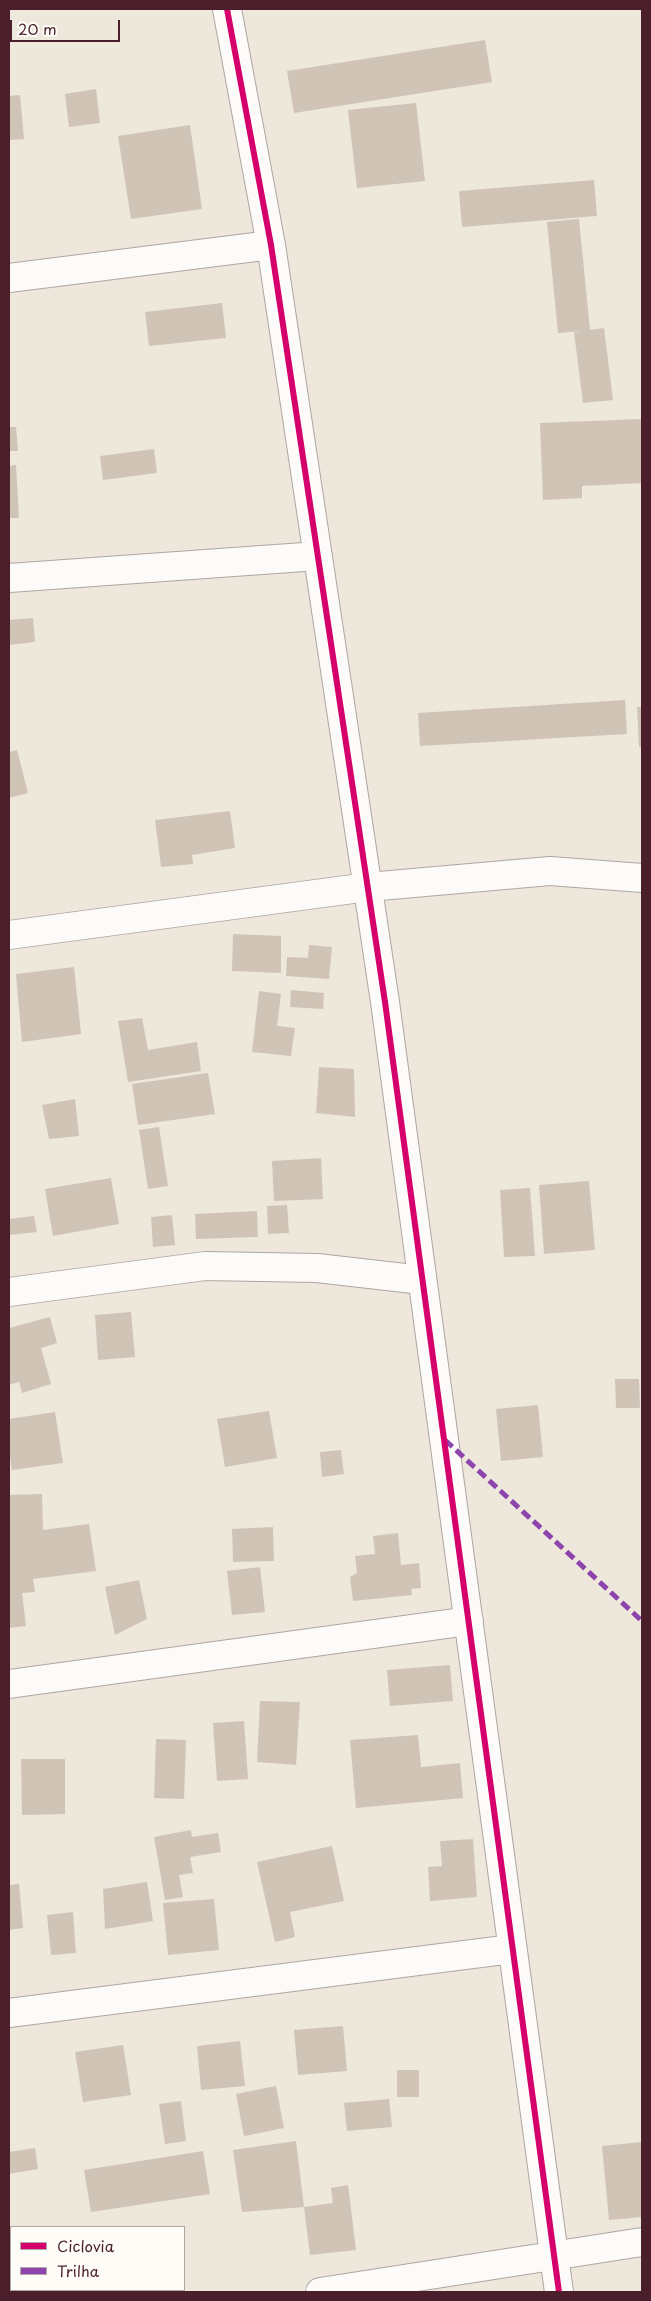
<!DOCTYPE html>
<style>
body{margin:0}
#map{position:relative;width:651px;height:2301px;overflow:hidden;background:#eee7dc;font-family:"Playpen Sans",sans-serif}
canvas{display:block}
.frame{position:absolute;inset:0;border:10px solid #4a1f2b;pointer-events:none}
.legend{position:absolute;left:10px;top:2226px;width:175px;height:65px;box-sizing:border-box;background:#fdfcf7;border:1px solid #b5a4a5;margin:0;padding:6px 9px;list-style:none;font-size:15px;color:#4a1f2b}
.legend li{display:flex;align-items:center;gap:10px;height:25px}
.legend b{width:25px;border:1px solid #b5a4a5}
.scale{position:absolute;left:10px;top:20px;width:110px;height:22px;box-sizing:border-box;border:2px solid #4a1f2b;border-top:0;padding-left:6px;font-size:15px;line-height:18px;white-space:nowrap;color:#4a1f2b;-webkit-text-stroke:4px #fdfcf7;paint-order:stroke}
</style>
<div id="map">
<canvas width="651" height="2301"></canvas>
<div class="frame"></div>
<ul class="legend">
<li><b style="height:6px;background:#d6006c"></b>Ciclovia</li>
<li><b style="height:6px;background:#8e44ad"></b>Trilha</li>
</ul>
<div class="scale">20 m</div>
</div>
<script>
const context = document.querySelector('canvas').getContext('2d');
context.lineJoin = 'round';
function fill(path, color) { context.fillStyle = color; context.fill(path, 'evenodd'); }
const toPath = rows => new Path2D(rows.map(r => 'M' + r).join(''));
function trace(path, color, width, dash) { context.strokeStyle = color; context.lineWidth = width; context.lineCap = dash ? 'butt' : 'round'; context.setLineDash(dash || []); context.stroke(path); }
const building = toPath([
 [485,40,492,82,294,113,287,71],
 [96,89,100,123,69,127,65,94],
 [20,95,24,139,9,140,9,96],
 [416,103,425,181,357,188,348,110],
 [190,125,202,209,131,219,118,136],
 [594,180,597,216,462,227,459,191],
 [579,219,590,330,604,328,613,400,583,403,574,332,581,331,558,333,547,222],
 [222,303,226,338,149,346,145,312],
 [642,419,642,483,582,486,582,498,543,500,540,423],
 [9,427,16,427,18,451,9,451],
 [154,449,157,473,103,480,100,456],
 [16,465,19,518,9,518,9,466],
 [33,618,35,642,9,645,9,620],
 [625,700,627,734,420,746,418,713],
 [637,707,642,707,642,747,639,747],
 [17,750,28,793,9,798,9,752],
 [230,811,235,848,192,855,193,864,161,867,155,820],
 [233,934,281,936,281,973,232,971],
 [309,945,332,947,329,979,286,976,287,957,308,958],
 [74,967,81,1034,22,1042,16,974],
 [291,990,324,993,323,1009,290,1007],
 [259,991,281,994,277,1026,295,1028,291,1056,252,1052],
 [142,1018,148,1050,197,1042,201,1071,128,1082,118,1021],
 [319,1067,354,1069,355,1117,316,1113],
 [208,1073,215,1114,138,1125,132,1084],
 [75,1099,79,1136,49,1139,42,1105],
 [159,1127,168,1186,148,1189,139,1130],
 [321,1158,323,1199,274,1201,272,1161],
 [111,1178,119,1224,53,1236,45,1189],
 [589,1181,595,1250,544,1254,539,1185],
 [530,1188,535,1256,504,1257,500,1190],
 [287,1205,289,1233,268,1234,267,1206],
 [257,1211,258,1237,196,1239,195,1214],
 [172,1215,175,1245,153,1247,151,1217],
 [34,1216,37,1232,9,1235,9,1219],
 [131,1312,135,1357,98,1360,95,1315],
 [50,1317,57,1343,41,1348,51,1384,22,1393,19,1382,9,1385,9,1328],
 [615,1379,639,1379,640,1408,616,1408],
 [538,1405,543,1457,501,1461,496,1409],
 [269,1411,277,1458,225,1467,217,1419],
 [55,1412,63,1463,12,1470,9,1450,9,1419],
 [341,1450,344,1474,322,1477,320,1452],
 [42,1494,43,1530,89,1524,96,1571,33,1579,35,1592,22,1593,26,1626,9,1628,9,1495],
 [273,1527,274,1561,233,1562,232,1529],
 [398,1533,401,1565,419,1563,421,1588,411,1589,412,1595,353,1601,350,1577,357,1573,355,1556,375,1554,373,1536],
 [260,1567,265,1612,232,1615,227,1571],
 [139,1580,147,1619,115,1635,105,1587],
 [450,1665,453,1701,390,1706,387,1670],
 [260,1701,300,1702,296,1765,257,1762],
 [244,1721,248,1779,217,1781,213,1723],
 [418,1735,421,1767,460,1763,463,1798,356,1808,350,1740],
 [156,1739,186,1740,184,1799,154,1798],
 [21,1759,65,1759,65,1814,22,1815],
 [191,1830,192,1837,218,1833,221,1852,190,1857,193,1873,179,1875,183,1897,165,1900,154,1837],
 [473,1839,477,1897,430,1901,428,1867,442,1866,440,1841],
 [332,1846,344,1901,290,1912,295,1937,275,1942,257,1862],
 [147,1882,153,1921,105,1929,103,1889],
 [19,1884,23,1928,9,1930,9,1885],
 [214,1899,219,1950,168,1955,163,1903],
 [73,1912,76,1953,51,1955,47,1915],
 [343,2026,347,2071,298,2075,294,2030],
 [240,2041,245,2086,201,2090,197,2046],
 [123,2045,131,2095,83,2102,75,2052],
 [397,2070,419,2070,419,2097,397,2097],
 [276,2086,284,2128,244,2136,236,2094],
 [389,2099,392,2127,347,2131,344,2103],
 [181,2101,186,2141,165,2144,159,2104],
 [296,2141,304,2207,242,2212,233,2150],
 [642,2142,642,2217,609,2220,602,2146],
 [35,2148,38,2169,9,2174,9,2152],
 [203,2151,210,2194,91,2212,84,2170],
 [348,2185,356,2250,310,2255,304,2207,333,2203,331,2188],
 [9,2248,11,2248,11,2290,28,2290,28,2292,9,2292],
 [105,2290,147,2290,147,2292,105,2292]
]);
const minor = toPath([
 [227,9,271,245,385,1002,559,2292],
 [9,278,271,245],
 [9,578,318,556],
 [9,935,368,887,550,871,642,878],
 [9,1292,205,1266,317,1268,422,1280],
 [9,1684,469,1621],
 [9,2013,512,1949],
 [320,2292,642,2242]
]);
const quiet = toPath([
 [445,1440,642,1621]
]);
const cycleway = toPath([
 [227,9,271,245,385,1002,559,2292]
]);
fill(building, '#d0c4b7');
trace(minor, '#afa6a1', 30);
trace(minor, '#fcfbfa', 28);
trace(quiet, '#8e44ad', 5, [10, 5]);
trace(cycleway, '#d6006c', 6);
</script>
